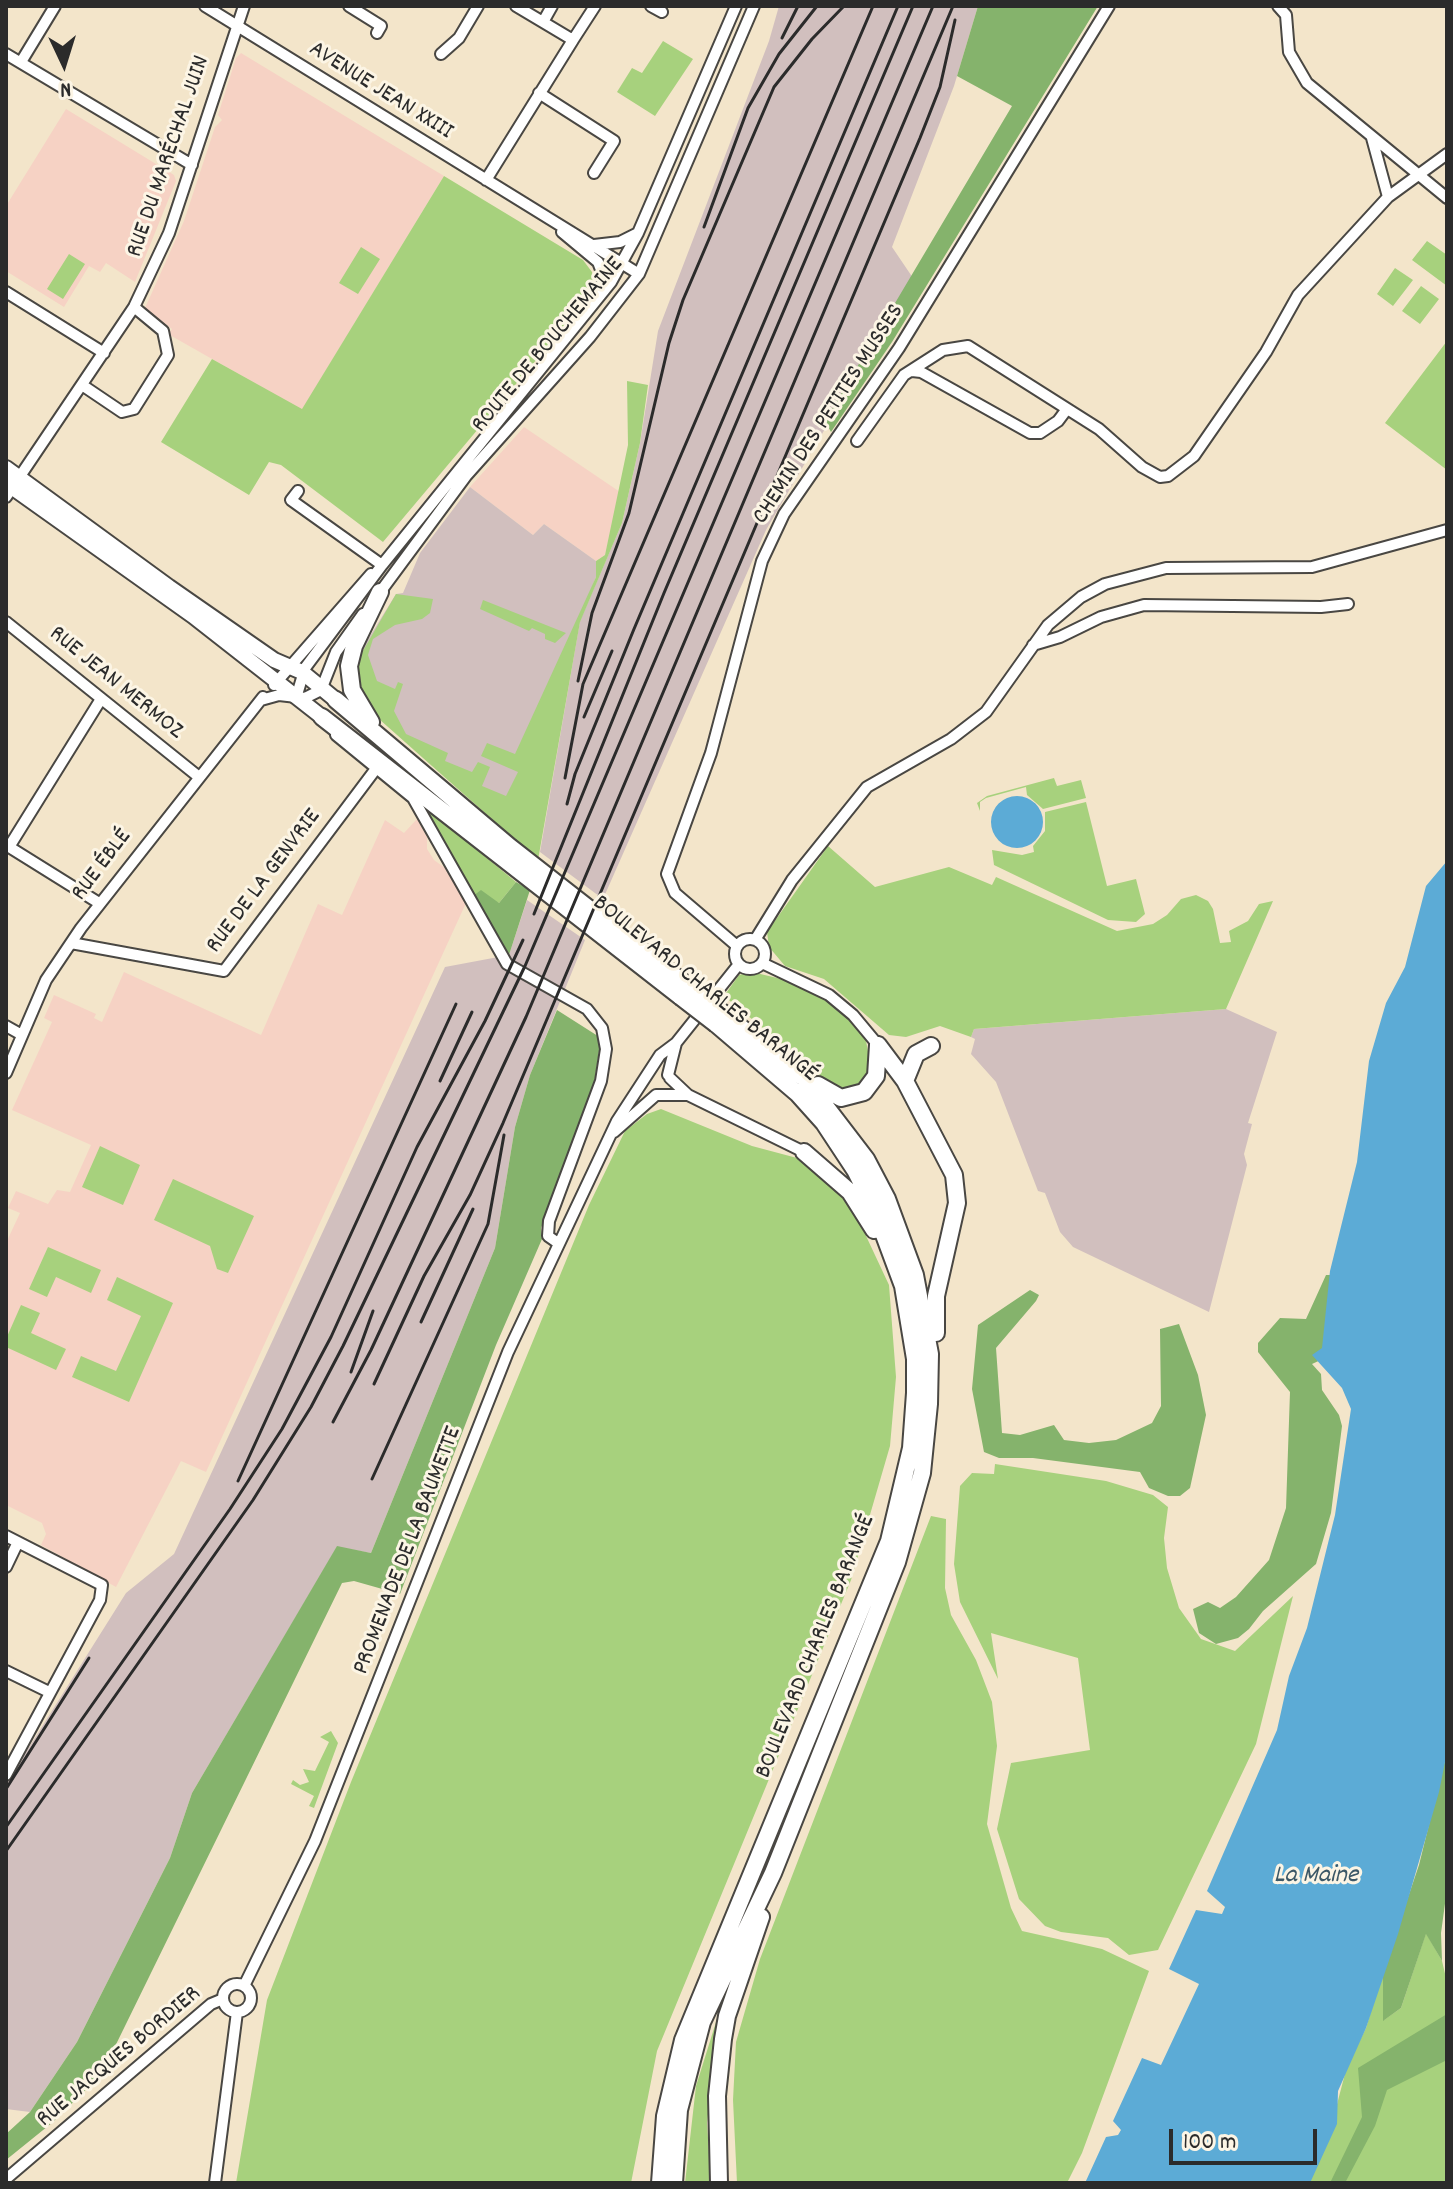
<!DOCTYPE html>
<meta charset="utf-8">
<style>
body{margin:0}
#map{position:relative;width:1453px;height:2189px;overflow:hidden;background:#f3e5ca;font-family:Dekko,sans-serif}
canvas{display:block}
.frame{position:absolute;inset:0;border:8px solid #2b2b2b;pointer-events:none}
.north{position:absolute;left:24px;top:24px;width:80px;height:80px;-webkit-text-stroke:6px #fcf5e5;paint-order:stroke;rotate:176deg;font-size:22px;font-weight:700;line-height:32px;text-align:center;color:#2b2b2b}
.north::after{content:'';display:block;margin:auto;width:28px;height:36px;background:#2b2b2b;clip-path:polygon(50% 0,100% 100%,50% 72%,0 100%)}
.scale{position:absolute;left:1169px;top:2129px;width:148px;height:36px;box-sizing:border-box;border:4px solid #2b2b2b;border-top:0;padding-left:10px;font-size:24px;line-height:28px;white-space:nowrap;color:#2b2b2b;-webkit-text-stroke:6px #fcf5e5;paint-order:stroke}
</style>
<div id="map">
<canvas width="1453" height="2189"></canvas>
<div class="frame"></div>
<div class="north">N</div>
<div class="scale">100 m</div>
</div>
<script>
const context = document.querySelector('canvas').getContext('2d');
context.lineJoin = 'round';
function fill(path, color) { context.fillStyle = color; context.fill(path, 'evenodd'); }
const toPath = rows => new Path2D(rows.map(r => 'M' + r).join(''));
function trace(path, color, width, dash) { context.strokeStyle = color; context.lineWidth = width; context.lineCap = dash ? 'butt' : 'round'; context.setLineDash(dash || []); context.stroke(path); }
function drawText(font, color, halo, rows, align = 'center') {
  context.font = font + ' Dekko,sans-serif'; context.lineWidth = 6; context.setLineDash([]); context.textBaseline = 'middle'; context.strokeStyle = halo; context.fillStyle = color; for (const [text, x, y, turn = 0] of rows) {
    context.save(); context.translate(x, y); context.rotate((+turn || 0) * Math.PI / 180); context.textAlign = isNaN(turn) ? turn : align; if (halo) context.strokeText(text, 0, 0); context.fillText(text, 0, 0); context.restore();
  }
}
const built = toPath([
 [241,53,444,176,302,410,168,334,172,329,145,308,184,221,215,127,222,120,218,115,236,58],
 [66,109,174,175,176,181,135,282,106,263,100,272,89,266,64,307,6,271,6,206],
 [524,427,620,492,605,555,596,561,544,524,533,535,470,487],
 [417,819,427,837,427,849,434,860,445,868,466,903,206,1472,181,1461,116,1587,41,1545,46,1534,42,1523,6,1505,6,1243,20,1213,8,1208,16,1191,48,1204,57,1190,70,1192,91,1145,12,1110,52,1022,44,1018,54,995,96,1014,94,1018,102,1022,124,972,261,1035,318,904,342,915,385,820,404,833]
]);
const industrial = toPath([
 [779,6,978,6,954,86,892,247,913,278,766,530,603,899,540,852,580,621,622,523,640,443,658,331,769,41],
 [470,487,533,535,544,524,596,561,596,577,555,680,524,829,379,719,362,649,396,594,403,593,420,553],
 [527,900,585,940,530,1075,515,1127,495,1248,371,1553,337,1547,192,1793,170,1858,77,2042,30,2112,6,2109,6,1784,126,1593,174,1554,445,967,509,955],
 [1226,1009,1277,1032,1248,1123,1252,1124,1244,1154,1247,1165,1209,1312,1073,1247,1060,1232,1045,1193,1038,1191,996,1082,971,1054,975,1039,971,1037,974,1029]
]);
const green = toPath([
 [663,41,693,59,655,116,617,92,632,68,642,73],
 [444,176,583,260,592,272,593,286,558,334,383,542,281,465,269,462,249,495,161,442,212,359,302,409],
 [1427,241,1447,255,1447,286,1412,260],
 [361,247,380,259,358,294,339,283],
 [69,254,85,264,63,299,47,289],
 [1395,268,1413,280,1393,306,1377,294],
 [1421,286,1439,299,1420,324,1402,311],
 [1447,341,1447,470,1385,423],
 [627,381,648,385,640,443,622,523,580,622,538,860,379,719,362,691,357,661,396,594,433,599,430,613,422,619,395,625,373,639,368,655,377,681,395,689,398,682,403,684,394,711,406,734,448,753,445,761,472,772,478,762,490,767,482,786,506,796,518,772,481,756,487,743,515,754,596,577,596,561,605,555,628,445],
 [483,600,566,633,555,643,545,639,545,634,532,628,529,631,480,609],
 [1054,778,1057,786,1081,780,1086,798,1043,809,1027,795,1026,787,986,798,980,802,980,811,977,803,987,796],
 [1086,802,1107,886,1136,879,1145,914,1136,922,1108,920,994,865,992,850,1022,855,1034,852,1033,846,1045,831,1045,812],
 [430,811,516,882,499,903,473,896,427,813],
 [828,846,875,887,949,867,992,885,996,877,1117,931,1153,924,1167,915,1181,899,1196,895,1208,901,1213,909,1220,943,1231,942,1229,931,1248,921,1259,904,1273,901,1226,1009,974,1029,971,1037,940,1026,906,1037,889,1035,824,979,785,966,769,947,767,932],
 [752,972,794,982,817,992,840,1009,865,1036,870,1061,866,1081,852,1090,833,1086,724,996,739,975],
 [661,1109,752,1146,797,1158,852,1206,889,1285,896,1377,890,1446,851,1580,657,2051,631,2183,236,2183,267,2000,351,1782,589,1205,625,1131,647,1114],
 [100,1146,140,1165,123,1205,82,1187],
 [173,1179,254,1216,228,1273,217,1269,210,1246,154,1220],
 [48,1247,101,1270,91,1293,56,1277,47,1297,29,1289],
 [117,1277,173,1303,129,1402,72,1377,81,1356,116,1371,141,1316,107,1300],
 [21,1305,40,1313,31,1333,66,1349,56,1370,6,1347,6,1339],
 [995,1464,1106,1481,1153,1495,1168,1507,1164,1538,1167,1568,1179,1608,1201,1639,1235,1651,1293,1596,1256,1744,1158,1950,1129,1955,1108,1938,1061,1932,1045,1926,1019,1899,997,1829,1011,1763,1090,1750,1078,1658,991,1633,998,1679,960,1602,954,1564,960,1486,972,1473,994,1474],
 [931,1516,946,1519,945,1588,951,1615,976,1660,992,1702,997,1746,987,1824,1011,1908,1022,1931,1102,1949,1149,1971,1082,2153,1067,2183,737,2183,733,2100,736,2042,760,1959],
 [331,1731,338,1743,314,1808,309,1806,314,1796,291,1784,293,1780,300,1785,309,1782,303,1769,315,1771,329,1742,320,1737],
 [1426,1933,1442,1961,1447,1982,1447,2183,1308,2183,1335,2112,1347,2066,1366,2028,1383,1971,1384,2020,1401,2008],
 [721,2006,707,2123,711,2183,685,2183,696,2086]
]);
const forest = toPath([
 [978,6,1098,6,892,342,831,432,825,421,1012,106,957,76],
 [516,882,530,890,509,955,473,896,481,890,499,903],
 [557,1010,601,1038,593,1090,541,1228,542,1239,496,1345,400,1594,354,1581,342,1583,101,2075,53,2122,6,2160,6,2134,30,2112,77,2042,170,1858,192,1793,337,1546,371,1553,495,1248,515,1127,530,1075],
 [1326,1275,1347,1275,1325,1358,1312,1364,1321,1374,1322,1390,1339,1415,1342,1426,1331,1513,1316,1564,1263,1611,1249,1629,1238,1638,1216,1644,1199,1633,1193,1609,1208,1602,1220,1608,1236,1597,1269,1560,1286,1508,1290,1392,1258,1352,1258,1343,1280,1318,1306,1319],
 [1030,1290,1039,1295,1036,1301,996,1348,1002,1433,1020,1435,1054,1425,1064,1440,1089,1443,1116,1440,1152,1423,1161,1406,1160,1329,1179,1324,1198,1375,1206,1415,1190,1488,1180,1496,1168,1496,1149,1488,1140,1472,1033,1458,999,1458,984,1452,972,1389,978,1325],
 [1447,1752,1447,1889,1441,1933,1442,1961,1426,1934,1401,2008,1383,2021,1383,1971,1419,1865],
 [1447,2014,1447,2060,1387,2090,1375,2126,1345,2183,1330,2183,1362,2117,1358,2068]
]);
const water = toPath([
 '991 822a26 26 0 1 1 52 0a26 26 0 1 1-52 0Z',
 [1447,861,1447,1752,1439,1792,1398,1934,1366,2028,1338,2091,1337,2124,1310,2183,1085,2183,1106,2137,1118,2135,1121,2130,1113,2121,1142,2058,1161,2065,1199,1984,1169,1969,1196,1910,1222,1914,1225,1907,1207,1891,1277,1730,1289,1676,1307,1628,1335,1515,1351,1409,1342,1388,1312,1355,1322,1348,1330,1271,1357,1162,1369,1061,1386,1003,1405,967,1426,886]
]);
const minor = toPath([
 [205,6,639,274],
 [349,6,381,26,377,33],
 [651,6,662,12],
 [1278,6,1286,15,1289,52,1307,83,1447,198],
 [543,22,552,6],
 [573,40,595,6],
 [6,54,192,165],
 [441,54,459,38,478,6],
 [21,62,55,6],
 [539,93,614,141,594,173],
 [1372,138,1388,197],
 [486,180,573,40,516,6],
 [562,232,598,262,603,275,602,290],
 [594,245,620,242,638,233],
 [6,292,104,353],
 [912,371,921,372,1030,433,1040,433,1058,421,1067,409],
 [82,385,122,412,134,409,168,355,163,331,134,307],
 [857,441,904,375,943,350,968,346,1099,429,1142,467,1160,477,1168,476,1194,456,1266,352,1298,295,1388,197,1447,154],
 [298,491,291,500,382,565],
 [6,497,134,307,169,233,244,6],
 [378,595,466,476,590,337,639,274,754,6],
 [6,622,199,777],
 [1033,645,1060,637,1101,617,1144,605,1321,607,1348,604],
 [274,685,371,574],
 [296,698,305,668,382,565,611,282,638,233,736,6],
 [261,700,279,695,305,698,321,690,336,652,363,614],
 [336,735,413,798,507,964,587,1009,602,1028,606,1049,601,1081,549,1221,548,1236,558,1243],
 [6,845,99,903],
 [9,847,101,699],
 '735 954a15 15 0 1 1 30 0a15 15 0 1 1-30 0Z',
 [755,940,792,880,867,787,951,739,986,712,1048,625,1081,597,1105,584,1166,568,1312,567,1447,530],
 [71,943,224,971,375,770],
 [737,946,675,893,667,874,711,753,762,561,784,514,899,348,1109,6],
 [762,963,829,995,853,1015,878,1045],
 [6,1026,22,1035],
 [6,1073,46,980,81,928,263,697],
 [668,1075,676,1043],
 [670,1078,688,1095,804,1152],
 [614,1132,656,1095,688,1095],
 [6,1536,102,1585,100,1600,6,1775],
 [6,1567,18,1542],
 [6,1671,49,1692],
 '223 1998a14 14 0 1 1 28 0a14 14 0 1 1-28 0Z',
 [244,1986,315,1841,508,1352,617,1121,660,1055,676,1043,739,964],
 [6,2179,211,2004,223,1999],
 [215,2183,237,2012]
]);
const major = toPath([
 [6,468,169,587,274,660,302,672,336,700],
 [6,483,193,616,322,717]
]);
const highway = toPath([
 [336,700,510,847,689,987],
 [322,717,681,997],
 [371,722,352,690,349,666,354,646,380,592],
 [878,1045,905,1081,954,1175,957,1203,936,1296,936,1333],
 [905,1081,916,1054,931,1046],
 [818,1085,841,1098,864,1092,876,1076,878,1045],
 [804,1152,850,1192,874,1230],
 [660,2183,665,2116,683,2040,889,1541,911,1448,915,1393,915,1359,903,1286,874,1208,855,1170,824,1123,798,1094,716,1024],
 [674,2183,679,2110,702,2022,773,1873,897,1562,922,1473,929,1404,930,1354,915,1275,887,1199,866,1159,804,1078,724,1014],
 [719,2183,717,2096,723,2039,727,2016,761,1917]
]);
const rail = toPath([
 [782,38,798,6],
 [704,227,748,108,779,54,817,6],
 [578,681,592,613,629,513,669,343,683,300,774,87,812,39,844,6],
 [584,717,612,651],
 [565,778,583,684,873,6],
 [567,804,575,774,634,629,898,6],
 [534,914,664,593,913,6],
 [440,1081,472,1012],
 [421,1322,473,1209],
 [351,1372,373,1311],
 [374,1384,424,1276,470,1195,503,1123,920,138,940,87,955,20],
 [333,1422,371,1350,526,1017,953,6],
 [372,1479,488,1224,504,1135],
 [238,1481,456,1004],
 [6,1789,89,1658],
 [6,1827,230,1509,282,1429,331,1337,417,1147,485,1021,523,940],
 [6,1851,253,1500,311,1407,343,1346,525,966,933,6]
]);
const highwayBridge = toPath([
 [689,987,724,1014],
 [681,997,716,1024]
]);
const streetNames = [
 ["AVENUE JEAN XXIII",380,92,32],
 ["RUE DU MARÉCHAL JUIN",170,157,-71],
 ["ROUTE DE BOUCHEMAINE",549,346,-50],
 ["CHEMIN DES PETITES MUSSES",830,415,-57],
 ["RUE JEAN MERMOZ",115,684,39],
 ["RUE ÉBLÉ",103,866,-53],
 ["RUE DE LA GENVRIE",265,882,-53],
 ["BOULEVARD CHARLES BARANGÉ",704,990,39],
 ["PROMENADE DE LA BAUMETTE",409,1551,-69],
 ["BOULEVARD CHARLES BARANGÉ",817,1647,-68],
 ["RUE JACQUES BORDIER",120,2058,-40]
];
const waterNames = [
 ["La Maine",1316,1877]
];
fill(built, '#f6d2c4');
fill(industrial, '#d1bfbe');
fill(green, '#a7d17d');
fill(forest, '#85b36c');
fill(water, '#5cabd6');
trace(minor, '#494743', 14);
trace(major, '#494743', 18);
trace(highway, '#494743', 20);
trace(minor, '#fff', 10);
trace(major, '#fff', 14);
trace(highway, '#fff', 16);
trace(rail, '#2b2b2b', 3);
trace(highwayBridge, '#494743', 20, []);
trace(highwayBridge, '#fff', 16);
drawText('24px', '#2b2b2b', '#fcf5e5', streetNames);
drawText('italic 26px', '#3c5867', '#fcf5e5', waterNames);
</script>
